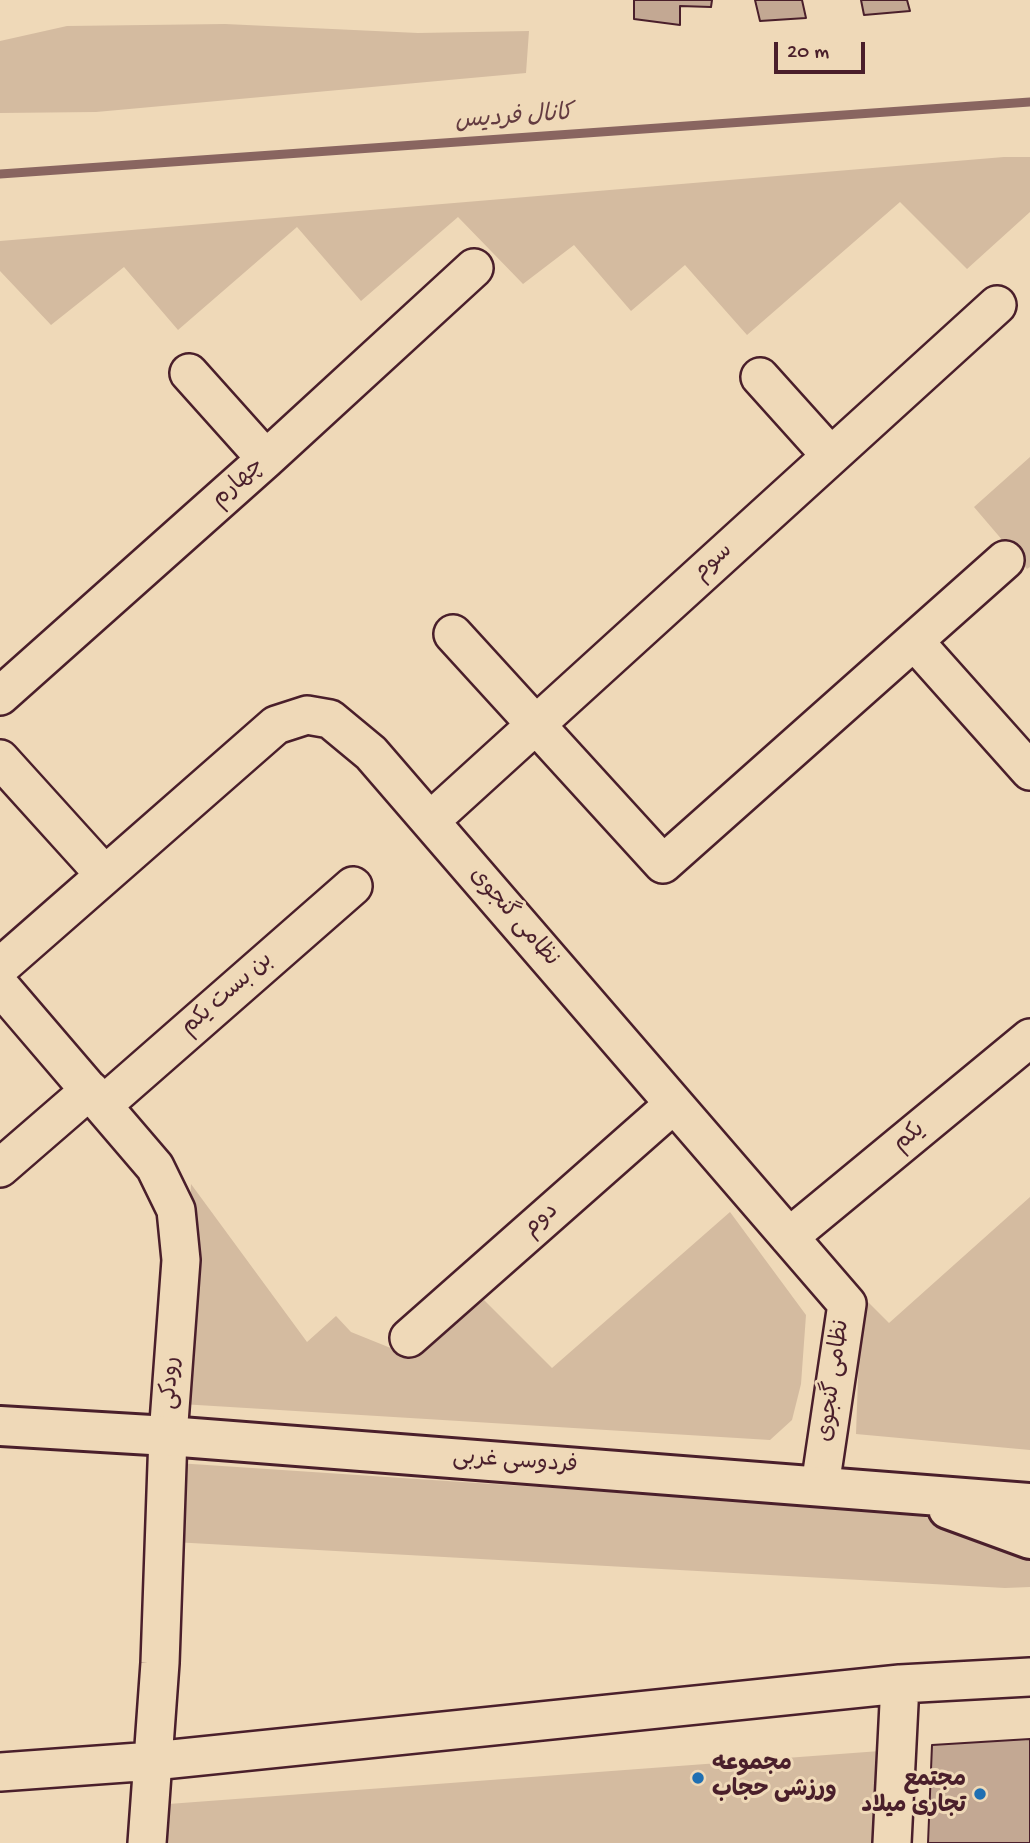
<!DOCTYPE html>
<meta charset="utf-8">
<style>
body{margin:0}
#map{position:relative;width:1030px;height:1843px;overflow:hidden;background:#efd9b8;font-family:"Gochi Hand",sans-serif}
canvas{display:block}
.scale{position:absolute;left:774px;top:42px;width:91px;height:32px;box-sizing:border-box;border:4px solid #4a1f2b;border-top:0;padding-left:9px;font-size:21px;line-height:24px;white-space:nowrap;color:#4a1f2b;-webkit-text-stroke:5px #efd9b8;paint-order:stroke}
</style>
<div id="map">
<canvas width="1030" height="1843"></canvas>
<div class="scale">20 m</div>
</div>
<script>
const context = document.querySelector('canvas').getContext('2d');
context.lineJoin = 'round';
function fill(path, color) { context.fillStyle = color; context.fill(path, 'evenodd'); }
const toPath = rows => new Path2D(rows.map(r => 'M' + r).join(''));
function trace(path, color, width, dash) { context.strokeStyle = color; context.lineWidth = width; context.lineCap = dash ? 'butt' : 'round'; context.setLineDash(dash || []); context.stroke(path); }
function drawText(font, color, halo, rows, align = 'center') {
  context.font = font + ' "Gochi Hand","Playpen Sans Arabic",sans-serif'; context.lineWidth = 6; context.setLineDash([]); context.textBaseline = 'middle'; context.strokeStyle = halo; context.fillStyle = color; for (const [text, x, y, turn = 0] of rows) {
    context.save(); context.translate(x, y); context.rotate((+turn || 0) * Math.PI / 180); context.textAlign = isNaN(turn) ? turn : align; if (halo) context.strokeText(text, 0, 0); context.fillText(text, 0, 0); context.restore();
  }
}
const green = toPath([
 [225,24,418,33,529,31,526,73,96,112,0,113,0,41,67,26],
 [1004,157,1030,157,1030,212,967,269,900,202,747,335,685,265,631,311,574,245,523,284,458,217,361,301,297,227,178,330,124,267,51,325,0,271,0,241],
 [1030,457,1030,567,1027,569,974,507],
 [191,1184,307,1342,336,1316,351,1332,413,1357,484,1300,552,1368,730,1212,806,1315,801,1384,792,1420,770,1440,181,1404],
 [1030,1197,1030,1450,856,1434,861,1295,889,1323],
 [177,1463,913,1512,1030,1561,1030,1587,1005,1588,173,1542],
 [880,1751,874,1843,152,1843,155,1805]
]);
const stream = toPath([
 [0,174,1030,102]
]);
const building = toPath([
 [634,0,712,0,711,7,680,6,680,25,634,19,634,0],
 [755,0,802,0,806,18,760,21,755,0],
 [861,0,907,0,910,11,864,15,861,0],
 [1030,1739,1030,1843,928,1843,932,1745,1030,1739]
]);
const minor = toPath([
 [189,373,266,459],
 [760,377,831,456],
 [453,634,663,864,1005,560],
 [914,641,1030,771],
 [0,696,266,459,474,268],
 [0,759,105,875],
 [430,821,997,305],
 [0,967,276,725,307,715,330,719,371,753,847,1304,820,1486],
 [0,986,155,1167,176,1210,181,1260,168,1436,160,1663,147,1843],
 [103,1105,353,886],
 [0,1168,90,1090],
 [789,1237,1030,1038],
 [409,1338,674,1104],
 [0,1772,153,1761,900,1684,1030,1677],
 [892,1843,900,1684]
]);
const major = toPath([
 [0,1426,168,1436,1030,1503],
 [948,1509,1030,1539]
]);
const markers = [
 [698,1778,7,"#1f6fb2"],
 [980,1794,7,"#1f6fb2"]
];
const streetNames = [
 ["چهارم",239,484,-42],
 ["سوم",714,563,-42],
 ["نظامی گنجوی",513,918,49],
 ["بن بست یکم",228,995,-41],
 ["یکم",910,1138,-39],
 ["دوم",542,1221,-41],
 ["نظامی گنجوی",835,1381,-82],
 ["رودکی",172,1383,-86],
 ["فردوسی غربی",515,1463,4]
];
const poiNames = [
 ["مجموعه",712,1765],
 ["ورزشی حجاب",712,1791],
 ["مجتمع",966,1781,"right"],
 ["تجاری میلاد",966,1807,"right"]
];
const waterNames = [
 ["کانال فردیس",514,119,-4]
];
fill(green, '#d4bba0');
trace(stream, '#896560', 9);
fill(building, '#c3a893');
trace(building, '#4a1f2b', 2);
trace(minor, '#4a1f2b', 42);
trace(major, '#4a1f2b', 44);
trace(minor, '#efd9b8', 37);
trace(major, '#efd9b8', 38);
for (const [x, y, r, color] of markers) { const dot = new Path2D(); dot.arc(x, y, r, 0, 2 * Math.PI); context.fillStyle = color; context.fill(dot); trace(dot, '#efd9b8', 2.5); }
drawText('23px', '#4a1f2b', '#efd9b8', streetNames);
drawText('bold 23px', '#4a1f2b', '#efd9b8', poiNames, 'left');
drawText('italic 24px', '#643c41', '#efd9b8', waterNames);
</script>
